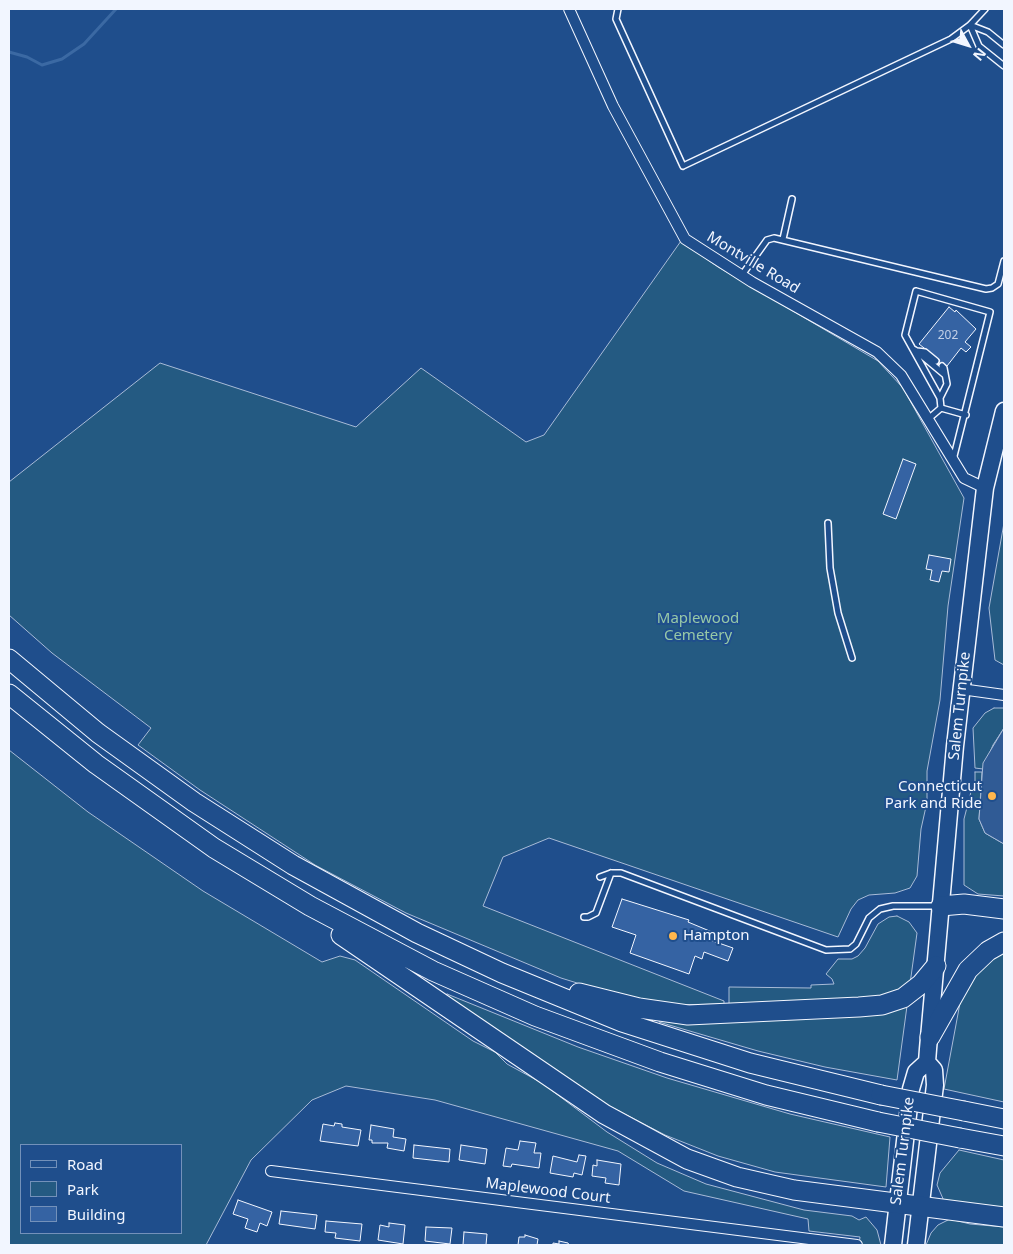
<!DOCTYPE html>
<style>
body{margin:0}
#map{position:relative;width:1013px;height:1254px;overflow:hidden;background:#1f4e8c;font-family:"Noto Sans",sans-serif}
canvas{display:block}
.frame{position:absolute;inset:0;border:10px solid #f2f6ff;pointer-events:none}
.legend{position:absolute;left:20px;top:1144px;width:162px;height:90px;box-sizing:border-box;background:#1f4e8c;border:1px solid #7391ba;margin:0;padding:6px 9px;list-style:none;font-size:15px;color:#f2f6ff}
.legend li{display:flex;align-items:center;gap:10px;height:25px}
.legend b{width:25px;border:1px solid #7391ba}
.north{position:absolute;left:943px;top:20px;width:50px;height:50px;-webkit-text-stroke:4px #1f4e8c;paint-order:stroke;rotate:129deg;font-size:14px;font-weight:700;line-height:20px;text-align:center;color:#f2f6ff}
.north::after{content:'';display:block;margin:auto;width:18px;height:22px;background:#f2f6ff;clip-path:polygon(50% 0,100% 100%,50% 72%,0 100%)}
</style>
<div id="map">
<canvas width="1013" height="1254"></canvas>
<div class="frame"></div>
<ul class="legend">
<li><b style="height:6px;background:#1f4e8c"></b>Road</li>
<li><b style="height:14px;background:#245a82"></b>Park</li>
<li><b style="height:14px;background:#3563a3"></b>Building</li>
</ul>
<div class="north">N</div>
</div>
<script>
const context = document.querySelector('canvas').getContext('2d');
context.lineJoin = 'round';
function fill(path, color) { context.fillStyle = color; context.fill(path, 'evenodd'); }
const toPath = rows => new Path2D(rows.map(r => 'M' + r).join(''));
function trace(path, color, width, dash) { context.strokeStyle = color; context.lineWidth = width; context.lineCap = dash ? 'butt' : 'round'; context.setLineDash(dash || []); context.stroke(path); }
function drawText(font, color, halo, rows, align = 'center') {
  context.font = font + ' "Noto Sans",sans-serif'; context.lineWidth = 4; context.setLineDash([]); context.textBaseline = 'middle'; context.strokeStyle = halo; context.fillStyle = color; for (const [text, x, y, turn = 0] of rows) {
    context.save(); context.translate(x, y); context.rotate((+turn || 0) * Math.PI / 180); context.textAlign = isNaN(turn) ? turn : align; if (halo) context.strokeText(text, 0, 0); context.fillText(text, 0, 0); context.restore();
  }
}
const green = toPath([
 [681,241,718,267,878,361,903,388,964,498,948,606,940,700,927,771,927,802,921,829,917,876,910,888,895,893,869,895,858,900,851,909,838,937,549,838,503,857,483,906,724,1001,724,1004,662,1005,619,996,561,978,406,913,315,865,200,790,138,745,151,728,52,653,9,615,9,482,160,363,356,427,421,368,526,442,544,435,681,241],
 [1004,523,1004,665,995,660,989,608,1004,523],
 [994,708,1004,708,1004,728,993,745,983,769,975,768,973,728,985,713,994,708],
 [9,750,88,812,203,891,322,962,340,956,355,960,473,1041,495,1052,507,1064,542,1083,607,1132,657,1163,706,1184,804,1210,852,1216,859,1220,866,1217,877,1230,881,1245,859,1245,860,1237,809,1231,808,1219,684,1191,618,1151,435,1100,346,1086,312,1100,251,1160,206,1245,9,1245,9,750],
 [21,1145,181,1145,181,1233,21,1233,21,1145],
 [975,772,982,772,979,819,985,833,1004,844,1004,896,978,894,964,885,964,819,973,784,975,784,975,772],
 [897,916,909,922,917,933,910,984,902,990,878,997,729,1006,729,987,811,988,811,985,834,984,832,979,826,974,838,959,852,959,858,956,865,948,878,924,889,917,897,916],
 [1004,950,1004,1102,944,1089,960,1003,974,974,1004,950],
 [447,994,578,1047,667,1078,790,1114,890,1137,886,1187,775,1172,718,1156,665,1135,592,1097,445,996,447,994],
 [907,1006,897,1080,825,1067,758,1051,659,1022,661,1018,907,1006],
 [959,1150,1004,1160,1004,1209,944,1201,937,1185,940,1173,959,1150],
 [950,1219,970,1224,1004,1227,1004,1245,926,1245,931,1233,938,1225,950,1219]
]);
const parking = toPath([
 [1004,728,1004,844,985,833,979,819,983,763,1004,728]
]);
const stream = toPath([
 [9,52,27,57,42,65,62,59,84,44,116,9]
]);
const building = toPath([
 [949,307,955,312,956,310,976,329,965,342,971,347,966,352,961,348,947,366,943,364,939,369,933,364,938,359,919,344,949,307],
 [903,459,916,464,896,519,883,514,903,459],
 [929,555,951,559,949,572,942,571,939,582,930,580,932,570,926,569,929,555],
 [622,899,689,920,688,922,712,932,710,940,733,948,728,961,704,952,702,959,695,956,689,974,630,953,636,935,612,927,622,899],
 [335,1123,342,1124,342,1127,361,1130,358,1146,320,1141,323,1124,334,1126,335,1123],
 [371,1125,394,1129,393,1137,406,1139,404,1151,387,1148,388,1143,372,1143,372,1140,369,1140,371,1125],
 [520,1141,536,1143,534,1153,541,1153,539,1168,512,1164,511,1167,503,1166,506,1148,518,1150,520,1141],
 [414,1145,450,1149,449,1162,413,1158,414,1145],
 [461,1145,487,1149,485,1164,459,1160,461,1145],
 [579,1155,586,1156,582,1175,574,1173,573,1177,550,1173,553,1156,577,1162,579,1155],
 [597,1160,621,1164,619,1185,605,1183,606,1178,592,1176,593,1165,597,1166,597,1160],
 [238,1200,272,1212,267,1226,260,1223,257,1232,245,1228,248,1219,233,1214,238,1200],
 [281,1211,317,1215,315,1229,279,1224,281,1211],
 [326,1221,362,1224,360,1241,335,1238,336,1233,325,1232,326,1221],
 [389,1223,405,1225,403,1244,378,1240,380,1225,389,1227,389,1223],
 [426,1227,452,1228,450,1244,425,1241,426,1227],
 [464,1232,487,1234,486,1245,463,1245,464,1232],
 [525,1235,538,1239,537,1245,518,1245,519,1237,525,1237,525,1235],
 [559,1241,568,1243,569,1245,553,1245,553,1243,559,1244,559,1241]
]);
const lane = toPath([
 [618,9,616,19,683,166,951,39,970,25,985,9],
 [970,25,979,46,1004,66],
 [970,25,988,32,1004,45],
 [783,239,792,199],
 [742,275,767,240,774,238,986,289,992,288,998,284,1004,261],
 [915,350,945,375],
 [917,351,925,352,936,361],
 [940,398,947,384,944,368,942,366],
 [941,408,966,415],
 [927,420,941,408,940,398,905,335,916,291,990,312,953,460],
 [828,523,830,568,838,613,852,658],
 [600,877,611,873,621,873,826,950,850,949,856,944,869,918,880,909,893,906,938,906],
 [584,917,588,917,596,913,611,873]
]);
const street = toPath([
 [569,9,613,106,685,239,752,282,877,352,901,375,964,478,985,488],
 [961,689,1004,695],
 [271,1171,857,1245]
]);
const primary = toPath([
 [893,1245,911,1089,916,1072,927,1062,928,1049,955,746,985,488,1004,411],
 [916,1245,935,1085,934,1070,927,1062]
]);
const highway = toPath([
 [9,659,98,733,194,802,293,865,417,933,502,973,622,1022,750,1063,881,1095],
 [9,694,96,764,214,848,310,906,433,971,535,1016,660,1062,766,1095,878,1122],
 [941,906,964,904,1004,909],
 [341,935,604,1114,687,1159,737,1177,794,1190,1004,1217],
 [579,993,639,1008,688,1015,859,1007,882,1005,903,998,921,984,936,966],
 [930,1037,968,970,988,951,1004,942],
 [964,1111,1004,1119],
 [960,1138,1004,1146]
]);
const highwayBridge = toPath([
 [881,1095,964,1111],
 [878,1122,960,1138]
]);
const markers = [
 [992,796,5,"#ffb74d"],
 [673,936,5,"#ffb74d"]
];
const numberNames = [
 ["202",948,336]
];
const streetNames = [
 ["Montville Road",753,263,31],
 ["Salem Turnpike",960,706,-84],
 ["Salem Turnpike",903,1151,-83],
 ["Maplewood Court",548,1191,7]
];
const parkNames = [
 ["Maplewood",698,619],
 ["Cemetery",698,636]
];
const poiNames = [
 ["Connecticut",982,787],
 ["Park and Ride",982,804],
 ["Hampton",683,936,"left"]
];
fill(green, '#245a82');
trace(green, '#a8bbd7', 1);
fill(parking, '#305b95');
trace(parking, '#a8bbd7', 1);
trace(stream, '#3b69a3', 3);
fill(building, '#3563a3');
trace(building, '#f2f6ff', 1);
trace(lane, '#f2f6ff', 8);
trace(street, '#f2f6ff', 12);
trace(primary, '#f2f6ff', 19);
trace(highway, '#f2f6ff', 21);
trace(lane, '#1f4e8c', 5);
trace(street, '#1f4e8c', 10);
trace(primary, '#1f4e8c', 16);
trace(highway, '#1f4e8c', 19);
trace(highwayBridge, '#f2f6ff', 21, []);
trace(highwayBridge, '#1f4e8c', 19);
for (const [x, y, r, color] of markers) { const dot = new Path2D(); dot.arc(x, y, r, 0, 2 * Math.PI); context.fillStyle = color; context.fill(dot); trace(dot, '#1f4e8c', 2); }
drawText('12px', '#c3d1e8', null, numberNames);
drawText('15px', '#f2f6ff', '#1f4e8c', streetNames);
drawText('15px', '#97c8a6', '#1f4e8c', parkNames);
drawText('15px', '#f2f6ff', '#1f4e8c', poiNames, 'right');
</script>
